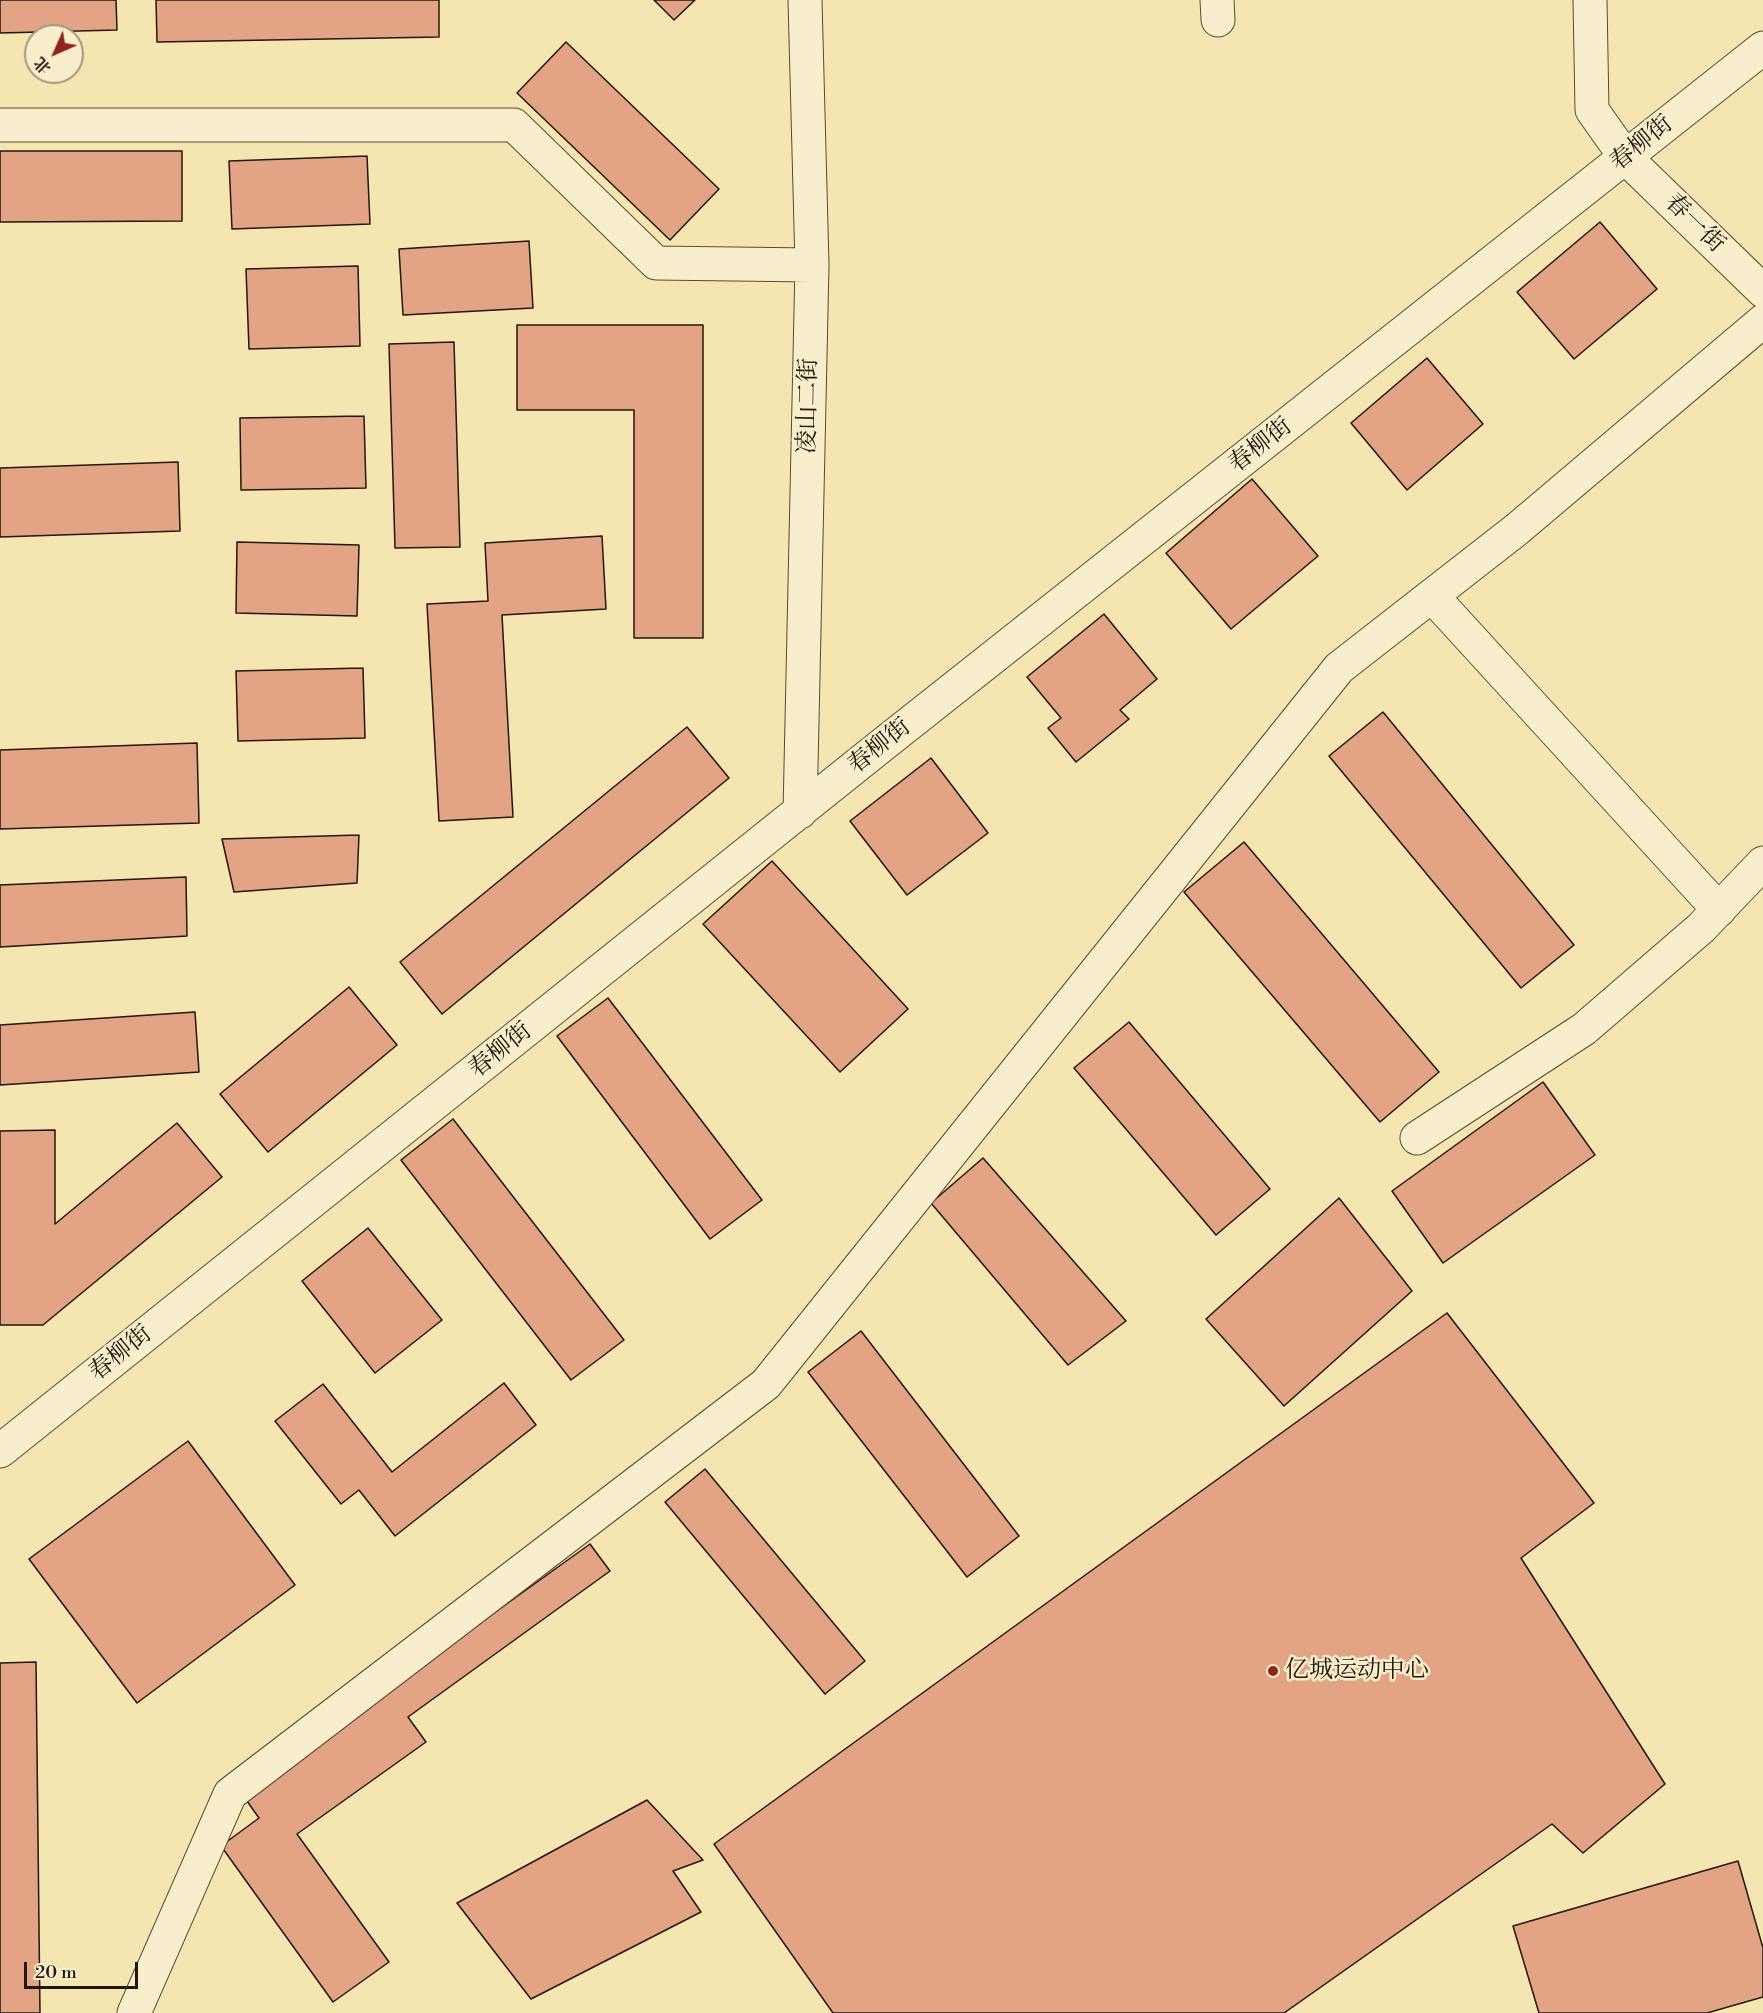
<!DOCTYPE html>
<meta charset="utf-8">
<style>
body{margin:0}
#map{position:relative;width:1763px;height:2013px;overflow:hidden;background:#f5e5b1;font-family:"Libre Bodoni","Noto Serif SC",serif}
canvas{display:block}
.north{position:absolute;left:24px;top:24px;width:60px;height:60px;box-sizing:border-box;background:#f8eecc;border:2px solid #a3987f;border-radius:50%;rotate:225deg;font-size:16px;font-weight:700;line-height:24px;text-align:center;color:#23170c}
.north::after{content:'';display:block;margin:auto;width:21px;height:27px;background:#8f2418;clip-path:polygon(50% 0,100% 100%,50% 72%,0 100%)}
.scale{position:absolute;left:24px;top:1962px;width:114px;height:27px;box-sizing:border-box;border:3px solid #23170c;border-top:0;padding-left:8px;font-size:18px;line-height:21px;white-space:nowrap;color:#23170c;-webkit-text-stroke:4px #f8eecc;paint-order:stroke}
</style>
<div id="map">
<canvas width="1763" height="2013"></canvas>
<div class="north">北</div>
<div class="scale">20 m</div>
</div>
<script>
const context = document.querySelector('canvas').getContext('2d');
context.lineJoin = 'round';
function fill(path, color) { context.fillStyle = color; context.fill(path, 'evenodd'); }
const toPath = rows => new Path2D(rows.map(r => 'M' + r).join(''));
function trace(path, color, width, dash) { context.strokeStyle = color; context.lineWidth = width; context.lineCap = dash ? 'butt' : 'round'; context.setLineDash(dash || []); context.stroke(path); }
function drawText(font, color, halo, rows, align = 'center') {
  context.font = font + ' "Libre Bodoni","Noto Serif SC",serif'; context.lineWidth = 5; context.setLineDash([]); context.textBaseline = 'middle'; context.strokeStyle = halo; context.fillStyle = color; for (const [text, x, y, turn = 0] of rows) {
    context.save(); context.translate(x, y); context.rotate((+turn || 0) * Math.PI / 180); context.textAlign = isNaN(turn) ? turn : align; if (halo) context.strokeText(text, 0, 0); context.fillText(text, 0, 0); context.restore();
  }
}
const building = toPath([
 [0,0,116,0,117,30,0,33,0,0],
 [156,0,439,0,439,37,157,42,156,0],
 [654,0,695,0,674,20,654,0],
 [566,42,719,189,670,240,517,93,566,42],
 [0,151,182,151,182,221,0,222,0,151],
 [367,156,370,224,232,229,229,161,367,156],
 [1600,222,1657,289,1574,359,1517,292,1600,222],
 [529,241,533,308,403,315,399,249,529,241],
 [358,266,360,346,249,349,246,269,358,266],
 [517,325,703,325,703,638,634,638,634,410,517,410,517,325],
 [454,342,460,547,395,548,389,344,454,342],
 [1427,358,1483,424,1407,490,1351,423,1427,358],
 [364,416,366,488,241,490,240,418,364,416],
 [178,462,180,531,0,537,0,468,178,462],
 [1252,479,1318,556,1231,629,1166,553,1252,479],
 [602,536,606,609,502,615,513,817,439,821,427,604,488,601,485,543,602,536],
 [237,542,359,545,357,616,236,613,237,542],
 [1104,614,1157,679,1120,710,1129,719,1076,762,1048,728,1061,718,1027,677,1104,614],
 [363,668,365,738,238,741,236,671,363,668],
 [1383,712,1574,945,1521,988,1329,756,1383,712],
 [687,727,729,778,442,1014,400,962,687,727],
 [197,743,199,823,0,829,0,750,197,743],
 [931,758,988,833,907,895,850,821,931,758],
 [359,835,357,883,234,892,222,839,359,835],
 [1244,842,1439,1072,1380,1122,1184,892,1244,842],
 [772,861,908,1009,840,1072,703,924,772,861],
 [186,877,187,936,0,947,0,885,186,877],
 [349,987,397,1045,268,1152,220,1094,349,987],
 [608,998,762,1200,710,1239,557,1036,608,998],
 [195,1012,199,1072,0,1085,0,1025,195,1012],
 [1129,1022,1270,1189,1216,1235,1074,1068,1129,1022],
 [1543,1082,1595,1155,1443,1263,1392,1191,1543,1082],
 [453,1119,624,1340,571,1380,401,1160,453,1119],
 [177,1123,222,1177,43,1325,0,1325,0,1131,55,1130,55,1224,177,1123],
 [983,1158,1126,1321,1068,1365,931,1203,983,1158],
 [1339,1198,1412,1291,1284,1406,1206,1319,1339,1198],
 [368,1228,442,1320,375,1373,302,1281,368,1228],
 [1447,1313,1594,1503,1521,1558,1665,1784,1583,1853,1552,1824,1284,2013,833,2013,714,1844,1447,1313],
 [861,1331,1019,1536,967,1577,808,1372,861,1331],
 [504,1383,536,1425,395,1536,359,1490,341,1504,275,1421,323,1384,392,1472,504,1383],
 [188,1441,295,1585,137,1703,29,1559,188,1441],
 [705,1469,865,1661,825,1694,665,1502,705,1469],
 [590,1544,610,1571,408,1717,426,1742,297,1834,389,1962,333,2002,221,1846,259,1818,242,1794,590,1544],
 [36,1662,40,2013,0,2013,0,1663,36,1662],
 [647,1800,703,1860,673,1871,701,1912,531,1999,457,1903,647,1800],
 [1738,1861,1763,1948,1763,1997,1707,2013,1539,2013,1513,1926,1738,1861]
]);
const street = toPath([
 [1217,0,1218,20],
 [1590,0,1592,110,1626,158,1763,291],
 [0,125,514,125,656,263,812,265],
 [1432,596,1719,910],
 [800,812,812,265,805,0],
 [1417,1138,1584,1029,1701,928,1763,863],
 [0,1451,881,746,1763,48],
 [134,2013,230,1794,766,1384,1339,668,1516,530,1763,321]
]);
const markers = [
 [1273,1671,6,"#8f2418"]
];
const streetNames = [
 ["春柳街",1642,144,-39],
 ["春一街",1694,224,44],
 ["凌山二街",809,406,-89],
 ["春柳街",1261,446,-38],
 ["春柳街",880,747,-39],
 ["春柳街",501,1051,-39],
 ["春柳街",121,1354,-39]
];
const poiNames = [
 ["亿城运动中心",1285,1671]
];
fill(building, '#e2a485');
trace(building, '#23170c', 1.5);
trace(street, '#584a35', 35);
trace(street, '#f8eecc', 33);
for (const [x, y, r, color] of markers) { const dot = new Path2D(); dot.arc(x, y, r, 0, 2 * Math.PI); context.fillStyle = color; context.fill(dot); trace(dot, '#f8eecc', 2); }
drawText('24px', '#23170c', '#f8eecc', streetNames);
drawText('24px', '#23170c', '#f8eecc', poiNames, 'left');
</script>
